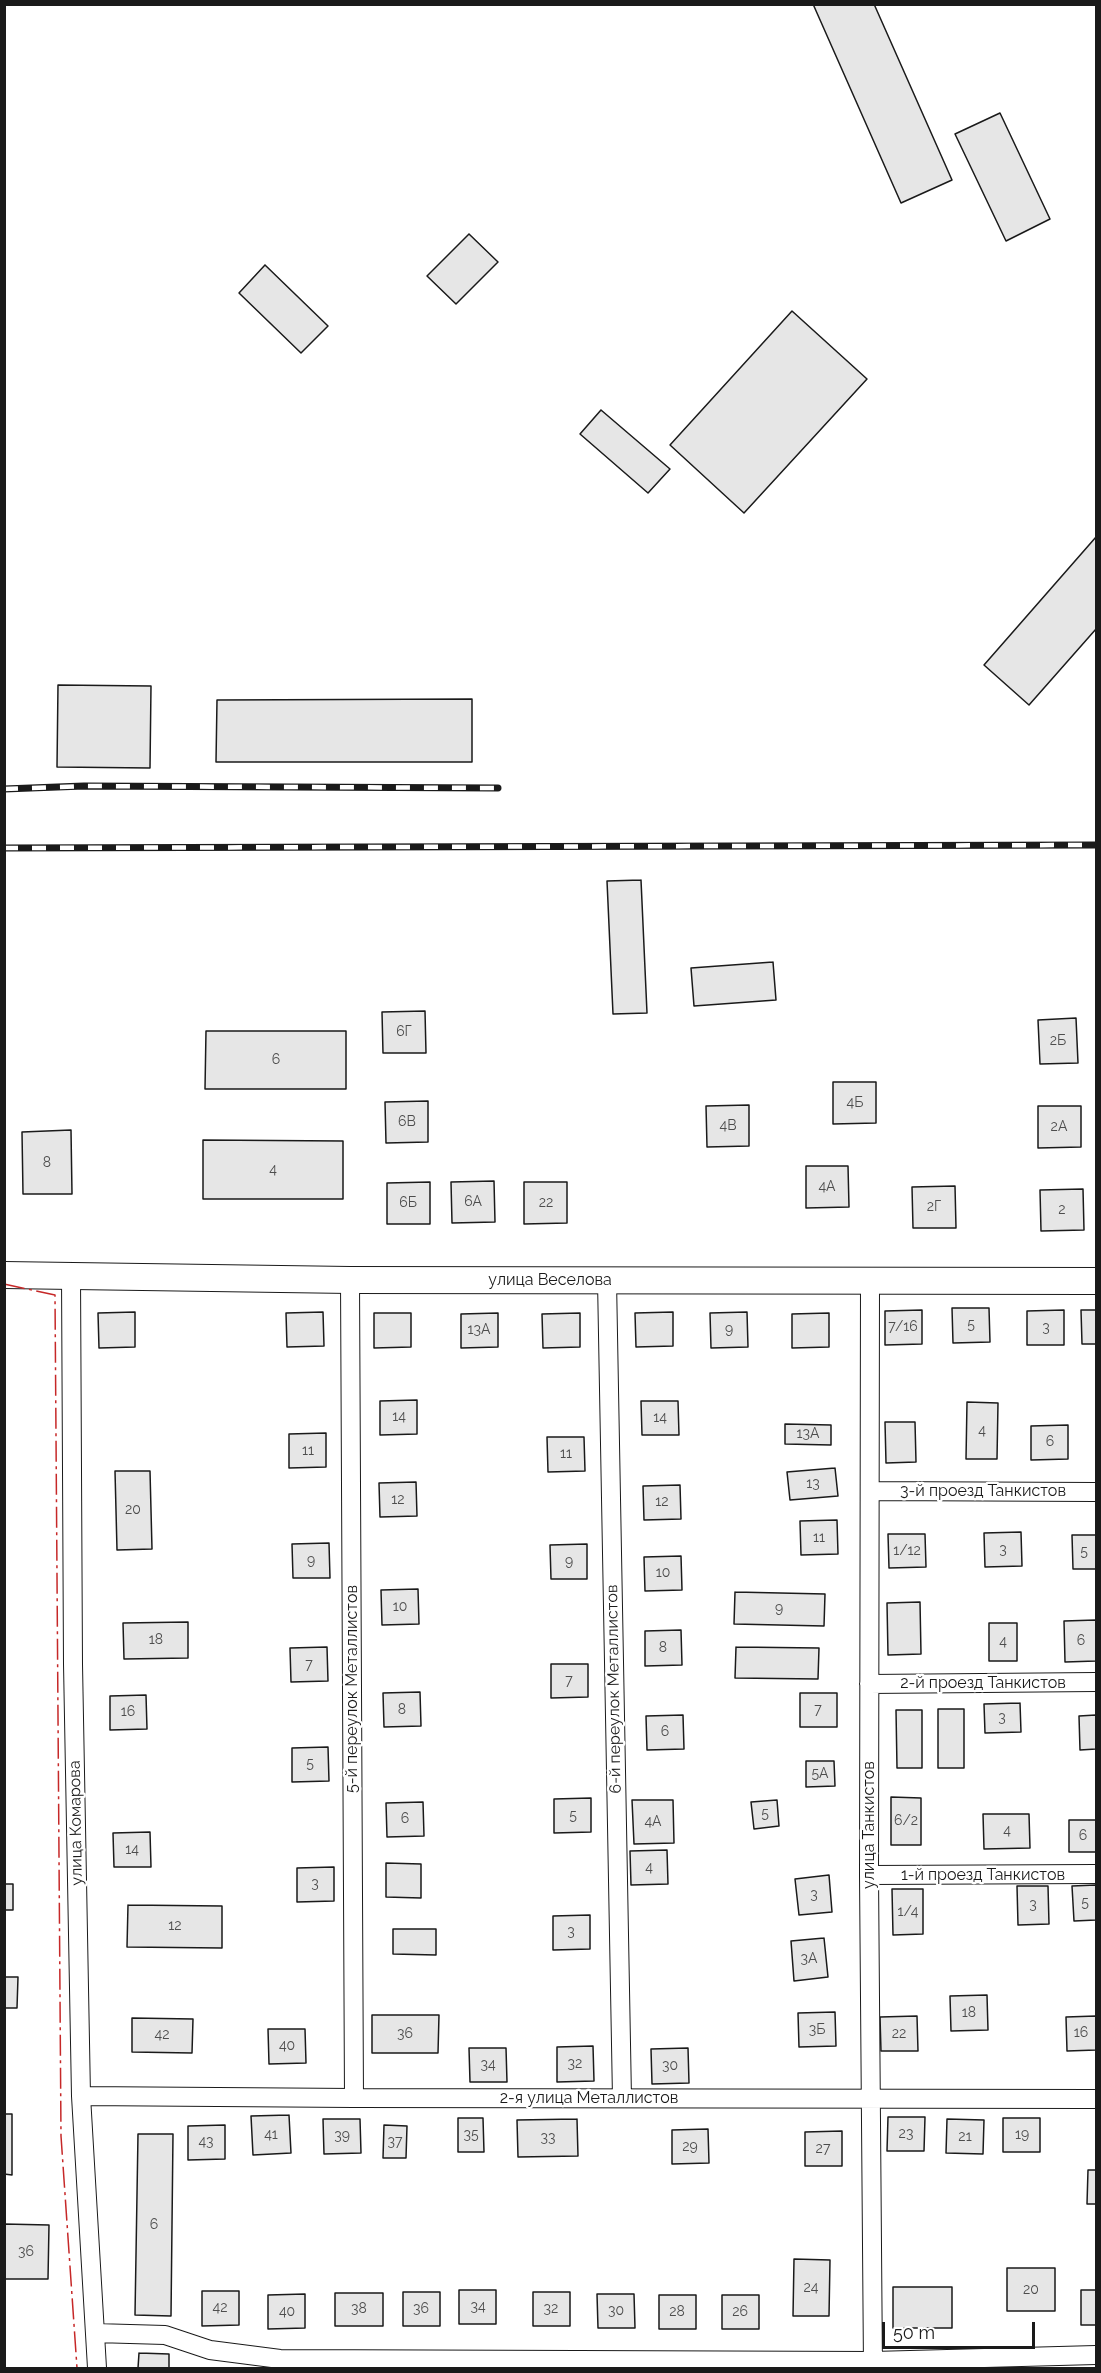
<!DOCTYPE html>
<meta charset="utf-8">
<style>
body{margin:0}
#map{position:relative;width:1101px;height:2373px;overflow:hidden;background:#fff;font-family:Raleway,sans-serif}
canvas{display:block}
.frame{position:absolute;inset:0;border:6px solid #1a1a1a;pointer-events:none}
.scale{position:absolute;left:882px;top:2322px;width:153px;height:27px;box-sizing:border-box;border:3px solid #1a1a1a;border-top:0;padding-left:8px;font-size:18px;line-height:21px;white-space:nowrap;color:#1a1a1a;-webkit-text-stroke:4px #fff;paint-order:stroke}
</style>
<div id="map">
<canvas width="1101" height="2373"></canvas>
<div class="frame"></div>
<div class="scale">50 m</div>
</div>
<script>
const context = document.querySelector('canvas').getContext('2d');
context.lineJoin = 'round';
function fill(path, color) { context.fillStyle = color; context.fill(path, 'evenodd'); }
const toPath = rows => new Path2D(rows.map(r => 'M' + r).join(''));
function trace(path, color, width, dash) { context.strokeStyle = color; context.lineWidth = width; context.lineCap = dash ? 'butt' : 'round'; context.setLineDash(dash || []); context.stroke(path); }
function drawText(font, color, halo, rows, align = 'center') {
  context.font = font + ' Raleway,sans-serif'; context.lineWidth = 4.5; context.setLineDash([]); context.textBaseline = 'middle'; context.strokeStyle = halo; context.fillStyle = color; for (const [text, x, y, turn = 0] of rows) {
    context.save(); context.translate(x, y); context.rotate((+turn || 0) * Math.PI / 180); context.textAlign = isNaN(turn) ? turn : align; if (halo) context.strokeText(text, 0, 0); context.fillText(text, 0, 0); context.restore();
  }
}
const building = toPath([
 [813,4,874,4,952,180,901,203,813,4],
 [1000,113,1050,219,1006,241,955,134,1000,113],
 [469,234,498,262,456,304,427,276,469,234],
 [265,265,328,326,301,353,239,293,265,265],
 [792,311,867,379,744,513,670,445,792,311],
 [601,410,670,469,648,493,580,434,601,410],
 [1096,537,1096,629,1029,705,984,665,1096,537],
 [58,685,151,686,150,768,57,767,58,685],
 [472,699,472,762,216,762,217,700,472,699],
 [641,880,647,1013,613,1014,607,881,641,880],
 [773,962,776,1000,694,1006,691,968,773,962],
 [425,1011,426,1053,383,1053,382,1012,425,1011],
 [1076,1018,1078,1063,1040,1064,1038,1020,1076,1018],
 [206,1031,346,1031,346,1089,205,1089,206,1031],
 [833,1082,876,1082,876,1123,833,1124,833,1082],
 [428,1101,428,1142,386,1143,385,1102,428,1101],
 [749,1105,749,1146,707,1147,706,1106,749,1105],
 [1038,1106,1081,1106,1081,1147,1038,1148,1038,1106],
 [71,1130,72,1194,23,1194,22,1132,71,1130],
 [203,1140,343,1141,343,1199,203,1199,203,1140],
 [806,1166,848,1166,849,1207,806,1208,806,1166],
 [494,1181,495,1222,452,1223,451,1182,494,1181],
 [430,1182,430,1224,387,1224,387,1183,430,1182],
 [524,1182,567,1182,567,1223,524,1224,524,1182],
 [955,1186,956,1228,913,1228,912,1187,955,1186],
 [1083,1189,1084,1230,1041,1231,1040,1190,1083,1189],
 [952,1308,989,1308,990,1342,953,1343,952,1308],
 [922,1310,922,1344,885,1345,885,1311,922,1310],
 [1064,1310,1064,1345,1027,1345,1027,1311,1064,1310],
 [1081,1310,1096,1310,1096,1344,1082,1344,1081,1310],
 [135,1312,135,1347,99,1348,98,1313,135,1312],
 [323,1312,324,1346,287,1347,286,1313,323,1312],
 [673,1312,673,1346,636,1347,635,1313,673,1312],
 [747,1312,748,1347,711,1348,710,1313,747,1312],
 [374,1313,411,1313,411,1347,374,1348,374,1313],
 [498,1313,498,1347,461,1348,461,1314,498,1313],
 [580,1313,580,1347,543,1348,542,1314,580,1313],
 [829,1313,829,1347,792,1348,792,1314,829,1313],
 [417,1400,417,1434,380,1435,380,1401,417,1400],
 [641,1401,678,1401,679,1435,642,1435,641,1401],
 [967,1402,998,1403,997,1459,966,1459,967,1402],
 [885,1422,915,1422,916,1462,886,1463,885,1422],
 [785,1424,831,1425,831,1445,785,1444,785,1424],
 [1068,1425,1068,1459,1031,1460,1031,1426,1068,1425],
 [326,1433,326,1467,289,1468,289,1434,326,1433],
 [547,1437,584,1437,585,1471,548,1472,547,1437],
 [835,1468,838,1496,790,1500,787,1472,835,1468],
 [115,1471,150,1471,152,1549,117,1550,115,1471],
 [416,1482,417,1516,380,1517,379,1483,416,1482],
 [680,1485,681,1519,644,1520,643,1486,680,1485],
 [837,1520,838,1554,801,1555,800,1521,837,1520],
 [1021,1532,1022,1566,985,1567,984,1533,1021,1532],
 [888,1534,925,1534,926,1567,889,1568,888,1534],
 [1072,1535,1096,1535,1096,1569,1073,1569,1072,1535],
 [329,1543,330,1578,293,1578,292,1544,329,1543],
 [587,1544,587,1579,551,1579,550,1545,587,1544],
 [681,1556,682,1590,645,1591,644,1557,681,1556],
 [418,1589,419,1624,382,1625,381,1590,418,1589],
 [735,1592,825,1594,824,1626,734,1624,735,1592],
 [920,1602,921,1654,888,1655,887,1603,920,1602],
 [1096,1620,1096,1661,1065,1662,1064,1621,1096,1620],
 [188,1622,188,1658,124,1659,123,1623,188,1622],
 [989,1623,1017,1623,1017,1661,989,1661,989,1623],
 [681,1630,682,1665,645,1666,645,1631,681,1630],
 [327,1647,328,1681,291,1682,290,1648,327,1647],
 [736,1647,819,1648,818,1679,735,1678,736,1647],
 [551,1664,588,1664,588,1697,551,1698,551,1664],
 [420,1692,421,1726,384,1727,383,1693,420,1692],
 [800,1693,837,1693,837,1727,800,1727,800,1693],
 [146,1695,147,1729,110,1730,110,1696,146,1695],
 [1020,1703,1021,1732,985,1733,984,1704,1020,1703],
 [938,1709,964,1709,964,1768,938,1768,938,1709],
 [896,1710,922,1710,922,1768,897,1768,896,1710],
 [683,1715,684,1749,647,1750,646,1716,683,1715],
 [1096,1715,1096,1749,1080,1750,1079,1716,1096,1715],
 [328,1747,329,1781,292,1782,292,1748,328,1747],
 [806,1761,834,1761,835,1786,806,1787,806,1761],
 [891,1797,921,1798,921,1845,891,1845,891,1797],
 [591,1798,591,1832,554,1833,554,1799,591,1798],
 [632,1800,673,1800,674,1843,634,1844,632,1800],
 [777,1800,779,1826,754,1829,751,1802,777,1800],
 [423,1802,424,1836,387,1837,386,1803,423,1802],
 [983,1814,1029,1814,1030,1848,984,1849,983,1814],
 [1069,1820,1096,1820,1096,1852,1069,1852,1069,1820],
 [150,1832,151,1867,114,1867,113,1833,150,1832],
 [667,1850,668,1884,631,1885,630,1851,667,1850],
 [386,1863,421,1864,421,1898,386,1897,386,1863],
 [334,1867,334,1901,297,1902,297,1868,334,1867],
 [829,1875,832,1912,799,1915,795,1879,829,1875],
 [4,1884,13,1884,13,1910,4,1910,4,1884],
 [1096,1885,1096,1920,1074,1921,1072,1886,1096,1885],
 [1017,1886,1048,1886,1049,1924,1018,1925,1017,1886],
 [892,1889,923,1889,923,1934,893,1935,892,1889],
 [128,1905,222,1906,222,1948,127,1947,128,1905],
 [590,1915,590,1949,553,1950,553,1916,590,1915],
 [393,1929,436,1929,436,1955,393,1954,393,1929],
 [824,1938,828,1977,794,1981,791,1941,824,1938],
 [4,1977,18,1977,17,2008,4,2008,4,1977],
 [987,1995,988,2030,951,2031,950,1996,987,1995],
 [835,2012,836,2046,799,2047,798,2013,835,2012],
 [372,2015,439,2015,438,2053,372,2053,372,2015],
 [917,2016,918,2051,881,2051,880,2017,917,2016],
 [1096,2016,1096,2050,1067,2051,1066,2017,1096,2016],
 [132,2018,193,2019,192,2053,132,2052,132,2018],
 [268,2029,305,2029,306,2063,269,2064,268,2029],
 [593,2046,594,2081,557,2082,557,2047,593,2046],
 [469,2048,506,2048,507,2082,470,2082,469,2048],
 [688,2048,689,2083,652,2084,651,2049,688,2048],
 [4,2114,12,2114,12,2175,4,2174,4,2114],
 [289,2115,291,2153,253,2155,251,2116,289,2115],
 [888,2117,925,2117,924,2151,887,2151,888,2117],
 [458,2118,483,2118,484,2152,458,2152,458,2118],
 [1003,2118,1040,2118,1040,2152,1003,2152,1003,2118],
 [323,2119,360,2119,361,2153,324,2154,323,2119],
 [577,2119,578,2156,518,2157,517,2120,577,2119],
 [947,2119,984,2120,983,2154,946,2153,947,2119],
 [225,2125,225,2159,188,2160,188,2126,225,2125],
 [384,2125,407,2126,406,2158,383,2158,384,2125],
 [708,2129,709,2163,672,2164,672,2130,708,2129],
 [842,2131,842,2166,805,2166,805,2132,842,2131],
 [138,2134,173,2134,171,2316,135,2315,138,2134],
 [1088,2170,1096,2170,1096,2204,1087,2204,1088,2170],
 [4,2224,49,2225,48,2279,4,2279,4,2224],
 [794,2259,830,2260,829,2316,793,2316,794,2259],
 [1007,2268,1055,2268,1055,2311,1007,2311,1007,2268],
 [893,2287,952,2287,952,2328,893,2328,893,2287],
 [459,2290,496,2290,496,2324,459,2324,459,2290],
 [1081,2290,1096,2290,1096,2325,1081,2325,1081,2290],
 [202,2291,239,2291,239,2325,202,2326,202,2291],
 [403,2292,440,2292,440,2326,403,2326,403,2292],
 [533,2292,570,2292,570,2326,533,2326,533,2292],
 [335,2293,383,2293,383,2326,335,2326,335,2293],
 [305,2294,305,2328,268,2329,268,2295,305,2294],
 [597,2294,634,2294,635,2328,598,2328,597,2294],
 [659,2295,696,2295,696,2329,659,2329,659,2295],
 [722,2295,759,2295,759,2329,722,2329,722,2295],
 [139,2353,169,2354,169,2368,138,2368,139,2353]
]);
const street = toPath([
 [71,1276,73,1664,81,2096,97,2368],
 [350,1280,354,2098],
 [607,1280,622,2098],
 [870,1281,869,1875,873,2368],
 [870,1491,1096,1492],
 [869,1684,1096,1682],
 [869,1875,1096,1874],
 [81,2096,354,2098,1096,2099],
 [95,2333,165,2335,210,2350,280,2359,873,2361,1096,2355]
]);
const secondary = toPath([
 [4,1275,350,1280,1096,1281]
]);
const rail = toPath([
 [4,789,84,786,498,788],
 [4,848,1096,845]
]);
const power = toPath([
 [4,1284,55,1295,61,2136,77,2368]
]);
const numberNames = [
 ["6Г",404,1032],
 ["2Б",1058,1041],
 ["6",276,1060],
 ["4Б",855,1103],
 ["6В",407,1122],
 ["4В",728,1126],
 ["2А",1059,1127],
 ["8",47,1163],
 ["4",273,1170],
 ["4А",827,1187],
 ["6А",473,1202],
 ["6Б",408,1203],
 ["22",546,1203],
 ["2Г",934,1207],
 ["2",1062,1210],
 ["5",971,1325],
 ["7/16",903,1327],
 ["3",1046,1328],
 ["13А",479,1330],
 ["9",729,1330],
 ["14",399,1417],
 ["14",660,1418],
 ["4",982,1431],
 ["13А",808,1434],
 ["6",1050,1442],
 ["11",308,1451],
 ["11",566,1454],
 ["13",813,1484],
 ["12",398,1500],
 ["12",662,1502],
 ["20",133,1510],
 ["11",819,1538],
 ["3",1003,1550],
 ["1/12",907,1551],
 ["5",1084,1552],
 ["9",311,1561],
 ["9",569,1562],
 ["10",663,1573],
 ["10",400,1607],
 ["9",779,1609],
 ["18",156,1640],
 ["6",1081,1641],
 ["4",1003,1642],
 ["8",663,1648],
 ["7",309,1665],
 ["7",569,1681],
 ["8",402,1710],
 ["7",818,1710],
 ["16",128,1712],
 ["3",1002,1718],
 ["6",665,1732],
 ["5",310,1764],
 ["5А",820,1774],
 ["5",765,1814],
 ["5",573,1816],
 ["6",405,1819],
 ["6/2",906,1821],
 ["4А",653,1822],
 ["4",1007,1831],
 ["6",1083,1836],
 ["14",132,1850],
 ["4",649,1868],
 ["3",315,1884],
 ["3",814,1895],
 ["5",1085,1903],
 ["3",1033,1905],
 ["1/4",908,1912],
 ["12",175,1926],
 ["3",571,1932],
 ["3А",809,1959],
 ["18",969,2013],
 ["3Б",817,2030],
 ["16",1081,2033],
 ["36",405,2034],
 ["22",899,2034],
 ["42",162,2035],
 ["40",287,2046],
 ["32",575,2064],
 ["34",488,2065],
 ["30",670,2066],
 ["23",906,2134],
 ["41",271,2135],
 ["35",471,2135],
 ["19",1022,2135],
 ["39",342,2136],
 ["21",965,2137],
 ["33",548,2138],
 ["43",206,2142],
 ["37",395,2142],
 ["29",690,2147],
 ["27",823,2149],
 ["6",154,2225],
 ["36",26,2252],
 ["24",811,2288],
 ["20",1031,2290],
 ["34",478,2307],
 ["42",220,2308],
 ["38",359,2309],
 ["36",421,2309],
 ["32",551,2309],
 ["30",616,2311],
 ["40",287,2312],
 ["28",677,2312],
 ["26",740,2312]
];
const streetNames = [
 ["улица Веселова",550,1280],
 ["3-й проезд Танкистов",983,1491],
 ["2-й проезд Танкистов",983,1683],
 ["5-й переулок Металлистов",352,1689,-90],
 ["6-й переулок Металлистов",614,1689,-91],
 ["улица Комарова",76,1823,-91],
 ["улица Танкистов",869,1825,-90],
 ["1-й проезд Танкистов",983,1875],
 ["2-я улица Металлистов",589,2098]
];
fill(building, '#e6e6e6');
trace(building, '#1a1a1a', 1.5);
trace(street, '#1a1a1a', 20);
trace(secondary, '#1a1a1a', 28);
trace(street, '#fff', 18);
trace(secondary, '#fff', 26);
trace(rail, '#1a1a1a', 7);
trace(rail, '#fff', 4.5, [14]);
trace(power, '#c62828', 1.5, [21, 4.5, 3, 4.5]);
drawText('14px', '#4d4d4d', null, numberNames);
drawText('16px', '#1a1a1a', '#fff', streetNames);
</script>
